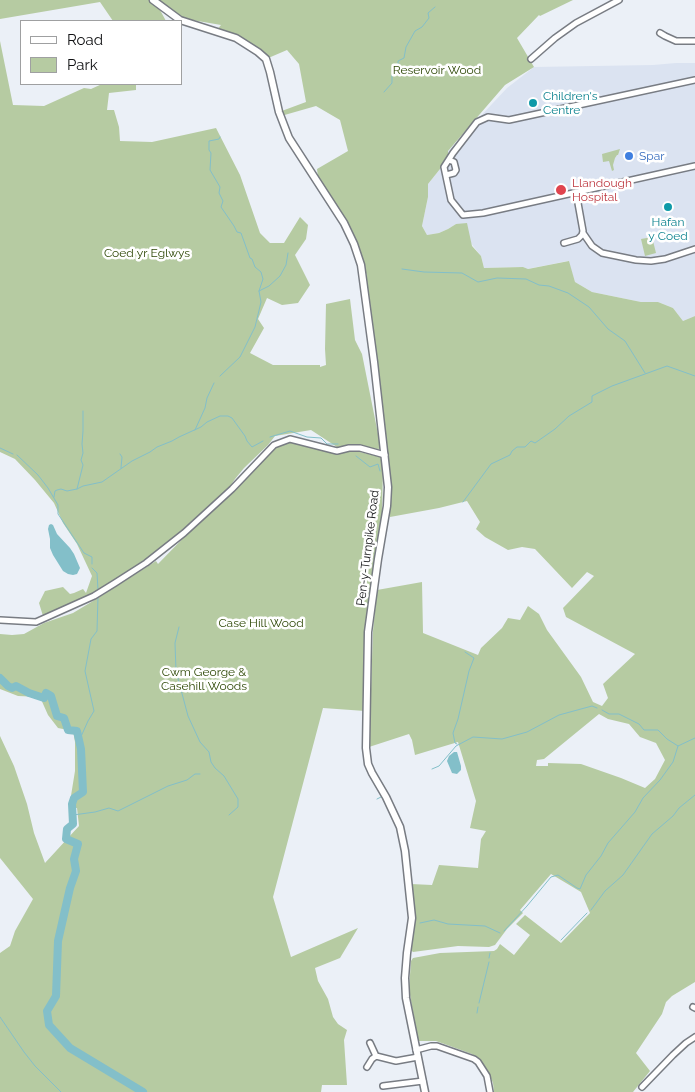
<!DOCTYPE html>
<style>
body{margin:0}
#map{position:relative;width:695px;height:1092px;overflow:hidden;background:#ebf0f7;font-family:Raleway,sans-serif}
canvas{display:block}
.legend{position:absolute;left:20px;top:20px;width:162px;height:65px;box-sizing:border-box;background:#fff;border:1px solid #9fa0a1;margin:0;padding:6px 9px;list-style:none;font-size:15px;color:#101113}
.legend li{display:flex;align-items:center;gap:10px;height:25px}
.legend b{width:25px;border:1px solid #9fa0a1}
</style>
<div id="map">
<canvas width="695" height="1092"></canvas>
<ul class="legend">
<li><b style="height:6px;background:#fff"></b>Road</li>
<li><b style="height:14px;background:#b6cba2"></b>Park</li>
</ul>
</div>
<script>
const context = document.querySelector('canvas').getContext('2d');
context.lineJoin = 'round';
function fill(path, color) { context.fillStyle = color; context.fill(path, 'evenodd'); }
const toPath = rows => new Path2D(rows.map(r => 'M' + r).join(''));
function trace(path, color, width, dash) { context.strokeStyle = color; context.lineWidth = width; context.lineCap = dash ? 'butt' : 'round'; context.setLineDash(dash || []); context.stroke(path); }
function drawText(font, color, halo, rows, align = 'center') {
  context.font = font + ' Raleway,sans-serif'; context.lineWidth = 5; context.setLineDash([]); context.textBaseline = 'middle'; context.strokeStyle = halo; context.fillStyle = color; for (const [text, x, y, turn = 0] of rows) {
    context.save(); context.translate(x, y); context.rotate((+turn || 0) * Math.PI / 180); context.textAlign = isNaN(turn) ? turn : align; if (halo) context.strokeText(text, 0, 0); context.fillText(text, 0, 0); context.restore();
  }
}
const built = toPath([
 [676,63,695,63,695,316,683,321,673,308,658,302,641,302,592,292,575,282,568,261,527,269,523,267,484,268,481,256,456,224,448,229,439,233,427,235,422,226,428,197,428,184,448,159,448,151,507,88,534,67,653,65]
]);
const green = toPath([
 [0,0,151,0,160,10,166,21,113,21,100,2,0,19],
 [159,0,573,0,540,16,539,15,517,38,534,67,505,85,448,151,448,159,428,184,428,197,422,226,427,235,439,233,448,229,456,224,467,223,472,246,481,256,484,268,523,267,528,269,569,261,575,282,592,292,641,302,658,302,673,308,683,321,695,316,695,982,672,996,666,1002,662,1014,636,1053,650,1071,633,1092,494,1092,493,1083,488,1071,482,1062,472,1054,436,1041,418,1041,409,989,411,961,413,958,440,953,494,951,497,949,500,944,514,955,530,935,516,924,525,915,561,943,590,913,581,892,551,874,520,910,523,913,507,929,495,945,489,947,458,946,413,952,410,949,413,930,415,921,411,884,432,885,439,865,478,868,481,839,486,831,470,828,476,801,458,742,415,755,412,740,409,734,369,747,373,631,377,590,422,582,423,633,478,655,481,648,502,628,508,618,520,620,528,606,539,614,547,630,581,677,593,702,602,706,608,698,603,684,635,654,566,617,563,608,594,576,587,572,572,588,535,549,522,547,508,550,485,537,476,529,480,522,467,501,439,508,390,517,389,482,366,279,367,276,356,242,318,177,317,169,348,151,340,120,316,106,281,116,279,112,306,102,299,64,287,50,266,59,257,51,215,32,221,25,192,20,177,15,163,5],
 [599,714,608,719,629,724,640,737,656,743,665,760,655,779,645,788,621,778,581,764,548,763,548,766,536,766,537,760,544,759],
 [0,41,13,105,44,106,84,88,91,89,102,84,136,84,136,90,109,93,107,110,114,110,119,127,120,141,152,142,216,128,240,175,260,233,270,243,284,243,300,217,308,225,306,239,295,255,310,285,298,303,282,305,267,298,258,319,264,328,250,353,273,365,320,365,320,367,326,365,325,349,326,304,350,299,355,340,362,354,381,449,337,447,311,430,275,436,268,445,244,468,235,479,225,494,178,534,142,562,90,597,71,607,43,616,39,603,45,591,63,587,70,594,74,593,83,589,86,593,92,576,77,544,63,523,54,503,35,480,15,459,0,452],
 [620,149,618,155,617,155,615,158,613,165,614,170,612,171,609,161,603,162,602,154],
 [652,237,656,253,645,256,641,239],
 [290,440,337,452,348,449,380,457,383,465,382,516,374,566,365,711,323,708,273,897,291,957,358,928,340,958,315,968,318,981,328,999,333,1017,338,1024,347,1030,344,1040,347,1085,322,1085,321,1092,0,1092,0,953,10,946,15,931,33,899,0,858,0,736,14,766,27,804,34,833,45,863,79,826,77,808,69,808,75,771,75,742,73,731,58,728,48,715,40,697,18,696,0,689,0,634,12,635,24,634,44,623,73,613,98,598,156,561,158,564,273,446]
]);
const water = toPath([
 [51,524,53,525,57,534,70,548,74,554,80,568,77,574,73,575,68,574,63,571,53,555,50,548,50,539,48,529,49,525],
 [454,752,457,752,461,766,461,770,457,774,452,773,447,761,449,756]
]);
const stream = toPath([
 [384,92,392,83,392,75,395,70,398,68,398,61,404,58,406,47,415,31,422,27,429,18,428,13,435,7],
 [402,269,424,272,462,273,478,282,497,278,526,279,539,285,549,286,568,293,589,307,608,329,625,341,645,373],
 [259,291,269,286,280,276,286,265,288,253],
 [220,376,240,357,255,327,261,302,259,291,263,279,261,272,255,267,252,259,250,258,241,233,237,232,234,226,221,207,223,201,219,193,220,187,210,170,211,153,209,150,209,141,219,139,220,137],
 [195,430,205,408,207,398,214,383],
 [270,437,290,431,307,437,321,438,327,444,338,444],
 [0,448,13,454],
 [120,454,122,457,121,468],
 [17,455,38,475,48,488,58,505,58,514,84,553,92,557,92,564],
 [356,456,370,467,378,464,380,471],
 [77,489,83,465,81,460,83,453,82,444,83,431,83,411],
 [54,497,55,491,57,490,61,489,67,491,77,489,83,486,102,482,132,461,150,452,157,447,172,441,179,437,201,427,207,422,220,416,228,416,232,418,245,436,247,441,252,447,263,441],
 [463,502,491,464,510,455,512,451,517,447,525,447,531,441,535,443,555,429,569,416,592,402,592,396,612,386,667,366,695,376],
 [92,568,97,573,98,590],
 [179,627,175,643,176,671,188,716,200,742,209,752,211,762,215,768,224,776,238,799,238,807,229,815],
 [602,710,609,714,619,714,639,724,644,730,658,730,667,739,678,746,695,738],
 [79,741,88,721,94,711,85,671,91,639,97,631,98,597],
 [457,744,455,743,453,733,458,719,469,671,474,658,465,652],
 [432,769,439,766,456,746,473,737,502,739,527,732,559,715,592,706,597,708],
 [377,799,381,797],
 [73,815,95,812,109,808,118,811,168,786,187,780,195,774,200,774],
 [591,910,605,891,623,875,652,834,673,816,679,808,695,795],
 [420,923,434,920,448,924,485,926,500,933],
 [504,931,527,906,551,877,558,875,577,888,580,889,586,875,601,856,608,843,635,812,643,798,660,780,673,762,678,746],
 [561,940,587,913],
 [489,958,490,953],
 [479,1003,489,962],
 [477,1013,478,1007],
 [0,1017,24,1052,35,1066,61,1092]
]);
const river = toPath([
 [0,678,8,686,12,688,16,686,29,693,44,698,46,693,51,696,57,716,64,718,68,730,77,731,81,749,83,792,74,798,72,804,73,824,67,829,66,839,78,844,74,859,76,871,70,888,58,941,56,996,47,1011,49,1025,70,1048,143,1092]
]);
const minor = toPath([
 [660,33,665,36,676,41,695,41],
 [531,59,555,38,576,23,619,0],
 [695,80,509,120,488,117,477,122,453,153,444,167,451,200,463,215,483,213,695,166],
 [446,175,454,173,456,170,454,162,449,160],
 [583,233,592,246,602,253,636,260,651,261,665,259,695,249],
 [564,243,578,239,582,235,583,231,576,192],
 [0,620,36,622,94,596,115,583,146,563,184,533,232,489,274,445,290,439,337,451,349,448,360,448,385,455],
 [693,1007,695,1008],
 [370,1043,376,1056,396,1061,418,1057],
 [416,1050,431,1046,437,1046,474,1059,478,1062,487,1076,490,1092],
 [367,1067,372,1059,376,1056],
 [383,1086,423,1081],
 [642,1087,673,1055,686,1043,695,1037]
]);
const tertiary = toPath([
 [153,0,180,20,236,38,258,52,266,59,270,72,279,112,289,138,344,223,354,244,361,265,374,362,388,487,387,506,378,559,368,632,366,748,368,764,372,773,386,797,400,827,405,851,412,918,407,953,405,978,406,998,425,1092]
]);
const markers = [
 [533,103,5,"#0f9aa8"],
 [629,156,5,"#3f7fe0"],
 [561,190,6,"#e0444e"],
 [668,207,5,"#0f9aa8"]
];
const parkNames = [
 ["Reservoir Wood",437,70],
 ["Coed yr Eglwys",147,253],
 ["Case Hill Wood",261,623],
 ["Cwm George &",204,672],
 ["Casehill Woods",204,686]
];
const cultureNames = [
 ["Children's",543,96],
 ["Centre",543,110],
 ["Hafan",668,222,"center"],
 ["y Coed",668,236,"center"]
];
const shopNames = [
 ["Spar",639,156]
];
const healthNames = [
 ["Llandough",572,183],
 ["Hospital",572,197]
];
const streetNames = [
 ["Pen-y-Turnpike Road",368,548,-83]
];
fill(built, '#dbe3f1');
fill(green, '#b6cba2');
fill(water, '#83bfc9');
trace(stream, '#83bfc9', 1);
trace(river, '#83bfc9', 8);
trace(minor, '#787c83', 8);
trace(tertiary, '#787c83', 9);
trace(minor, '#fff', 5);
trace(tertiary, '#fff', 6);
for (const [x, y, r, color] of markers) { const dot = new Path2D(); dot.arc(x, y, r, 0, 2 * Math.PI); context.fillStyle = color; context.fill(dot); trace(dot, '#fff', 2); }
drawText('12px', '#2d4705', '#fff', parkNames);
drawText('12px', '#0d838f', '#fff', cultureNames, 'left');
drawText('12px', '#366cbe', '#fff', shopNames, 'left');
drawText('12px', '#be3a42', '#fff', healthNames, 'left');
drawText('12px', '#101113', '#fff', streetNames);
</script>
